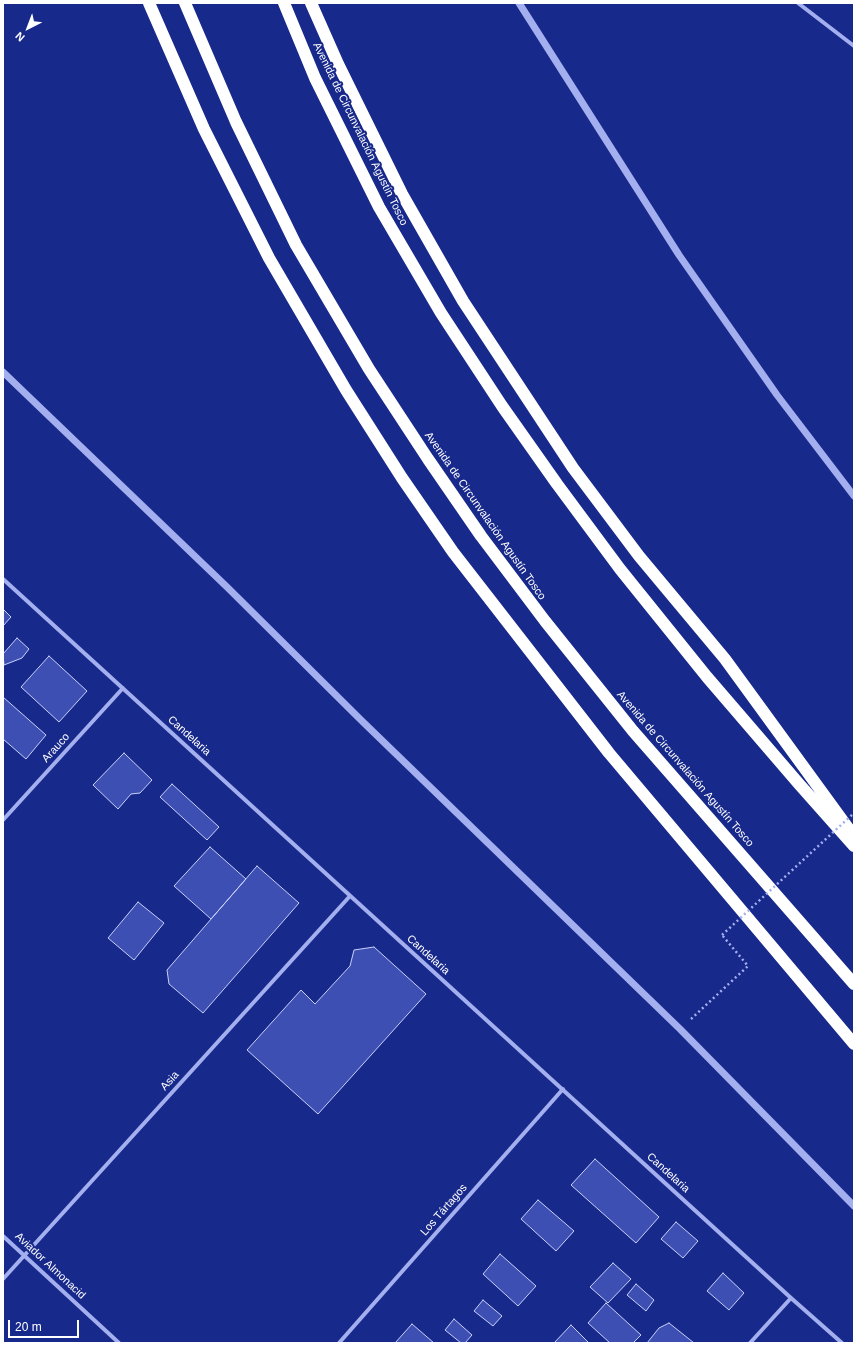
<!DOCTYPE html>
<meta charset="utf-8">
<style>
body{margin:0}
#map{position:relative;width:857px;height:1346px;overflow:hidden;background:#18298c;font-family:Helvetica,sans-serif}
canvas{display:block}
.frame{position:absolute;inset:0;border:4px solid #fff;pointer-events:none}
.north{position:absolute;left:8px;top:8px;width:40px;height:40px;-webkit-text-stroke:3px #18298c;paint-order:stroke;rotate:222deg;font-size:11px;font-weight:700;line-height:16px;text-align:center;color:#fff}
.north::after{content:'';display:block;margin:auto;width:14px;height:18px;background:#fff;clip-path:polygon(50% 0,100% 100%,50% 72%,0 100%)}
.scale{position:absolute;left:8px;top:1320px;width:71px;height:18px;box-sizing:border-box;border:2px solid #fff;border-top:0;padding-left:5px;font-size:12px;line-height:14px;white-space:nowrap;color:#fff;-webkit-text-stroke:3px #18298c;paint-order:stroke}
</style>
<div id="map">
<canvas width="857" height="1346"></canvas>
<div class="frame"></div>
<div class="north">N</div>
<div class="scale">20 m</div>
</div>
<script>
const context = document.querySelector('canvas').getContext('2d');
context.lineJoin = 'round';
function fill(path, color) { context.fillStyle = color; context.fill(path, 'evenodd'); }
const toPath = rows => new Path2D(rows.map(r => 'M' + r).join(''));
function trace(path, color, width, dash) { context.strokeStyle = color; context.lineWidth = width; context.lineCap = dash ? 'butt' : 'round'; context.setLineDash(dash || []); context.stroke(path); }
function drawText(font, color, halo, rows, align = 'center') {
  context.font = font + ' Helvetica,sans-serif'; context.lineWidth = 4; context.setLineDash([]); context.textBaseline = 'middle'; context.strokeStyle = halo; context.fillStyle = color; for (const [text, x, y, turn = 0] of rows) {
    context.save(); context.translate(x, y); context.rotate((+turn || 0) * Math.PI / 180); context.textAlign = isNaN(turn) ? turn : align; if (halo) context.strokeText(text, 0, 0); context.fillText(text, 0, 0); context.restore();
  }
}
const building = toPath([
 [3,609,11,617,3,626,3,609],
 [17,638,29,649,22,658,4,665,3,654,17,638],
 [49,656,87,691,59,722,21,687,49,656],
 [3,697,46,735,26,759,3,739,3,697],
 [124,753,152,780,140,793,131,794,118,809,93,785,124,753],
 [172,784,219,827,207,840,160,797,172,784],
 [210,847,246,879,211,919,174,886,210,847],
 [257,866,299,903,203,1013,169,984,167,970,257,866],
 [138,902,164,923,134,960,108,938,138,902],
 [374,947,426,994,318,1114,247,1050,301,990,315,1004,350,966,354,950,374,947],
 [595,1159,659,1217,636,1243,571,1185,595,1159],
 [538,1200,574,1231,556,1251,521,1219,538,1200],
 [676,1222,698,1241,683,1258,661,1239,676,1222],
 [500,1254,536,1286,518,1306,483,1274,500,1254],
 [613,1263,631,1279,608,1303,590,1287,613,1263],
 [723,1273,744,1293,729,1310,707,1291,723,1273],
 [636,1284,654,1300,646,1311,627,1295,636,1284],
 [483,1300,502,1316,493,1326,474,1311,483,1300],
 [606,1303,641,1335,633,1343,610,1343,588,1323,606,1303],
 [454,1319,472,1335,465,1343,461,1343,445,1330,454,1319],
 [669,1323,694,1343,647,1343,659,1328,669,1323],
 [412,1324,434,1343,395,1343,412,1324],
 [571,1325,588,1342,587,1343,554,1343,571,1325]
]);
const path = toPath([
 [691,1019,748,966,722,935]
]);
const minor = toPath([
 [798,3,854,46],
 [3,579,791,1298,842,1343],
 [3,820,123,688],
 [3,1236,119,1343],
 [3,1279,350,896],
 [339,1343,563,1089],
 [750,1343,791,1298]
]);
const tertiary = toPath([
 [519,3,679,255,777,395,854,496],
 [3,372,227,587,363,722,680,1029,854,1206]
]);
const motorway = toPath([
 [149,3,204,129,269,258,346,390,402,478,453,552,609,753,854,1044],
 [185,3,236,122,296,245,369,369,428,459,481,536,545,621,633,731,854,984],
 [284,3,315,78,379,207,441,313,502,406,557,484,620,569,707,677,799,784,854,846],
 [311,3,338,64,402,194,463,301,573,468,639,556,725,659,851,832]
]);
const pathBridge = toPath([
 [722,935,854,813]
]);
const streetNames = [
 ["Avenida de Circunvalación Agustín Tosco",360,134,64],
 ["Avenida de Circunvalación Agustín Tosco",485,516,55],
 ["Candelaria",189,736,42],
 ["Arauco",56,748,-48],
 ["Avenida de Circunvalación Agustín Tosco",685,769,49],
 ["Candelaria",428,955,42],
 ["Asia",170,1081,-48],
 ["Candelaria",668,1173,42],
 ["Los Tártagos",444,1210,-49],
 ["Aviador Almonacid",50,1266,43]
];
fill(building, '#3d4fb2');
trace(building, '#c9d1fa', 1);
trace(path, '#a3afee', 2.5, [2, 3]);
trace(minor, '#a3afee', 4);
trace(tertiary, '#a3afee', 7);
trace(motorway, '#fff', 12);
trace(pathBridge, '#a3afee', 2.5, [2, 3]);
drawText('11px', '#fff', '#18298c', streetNames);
</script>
